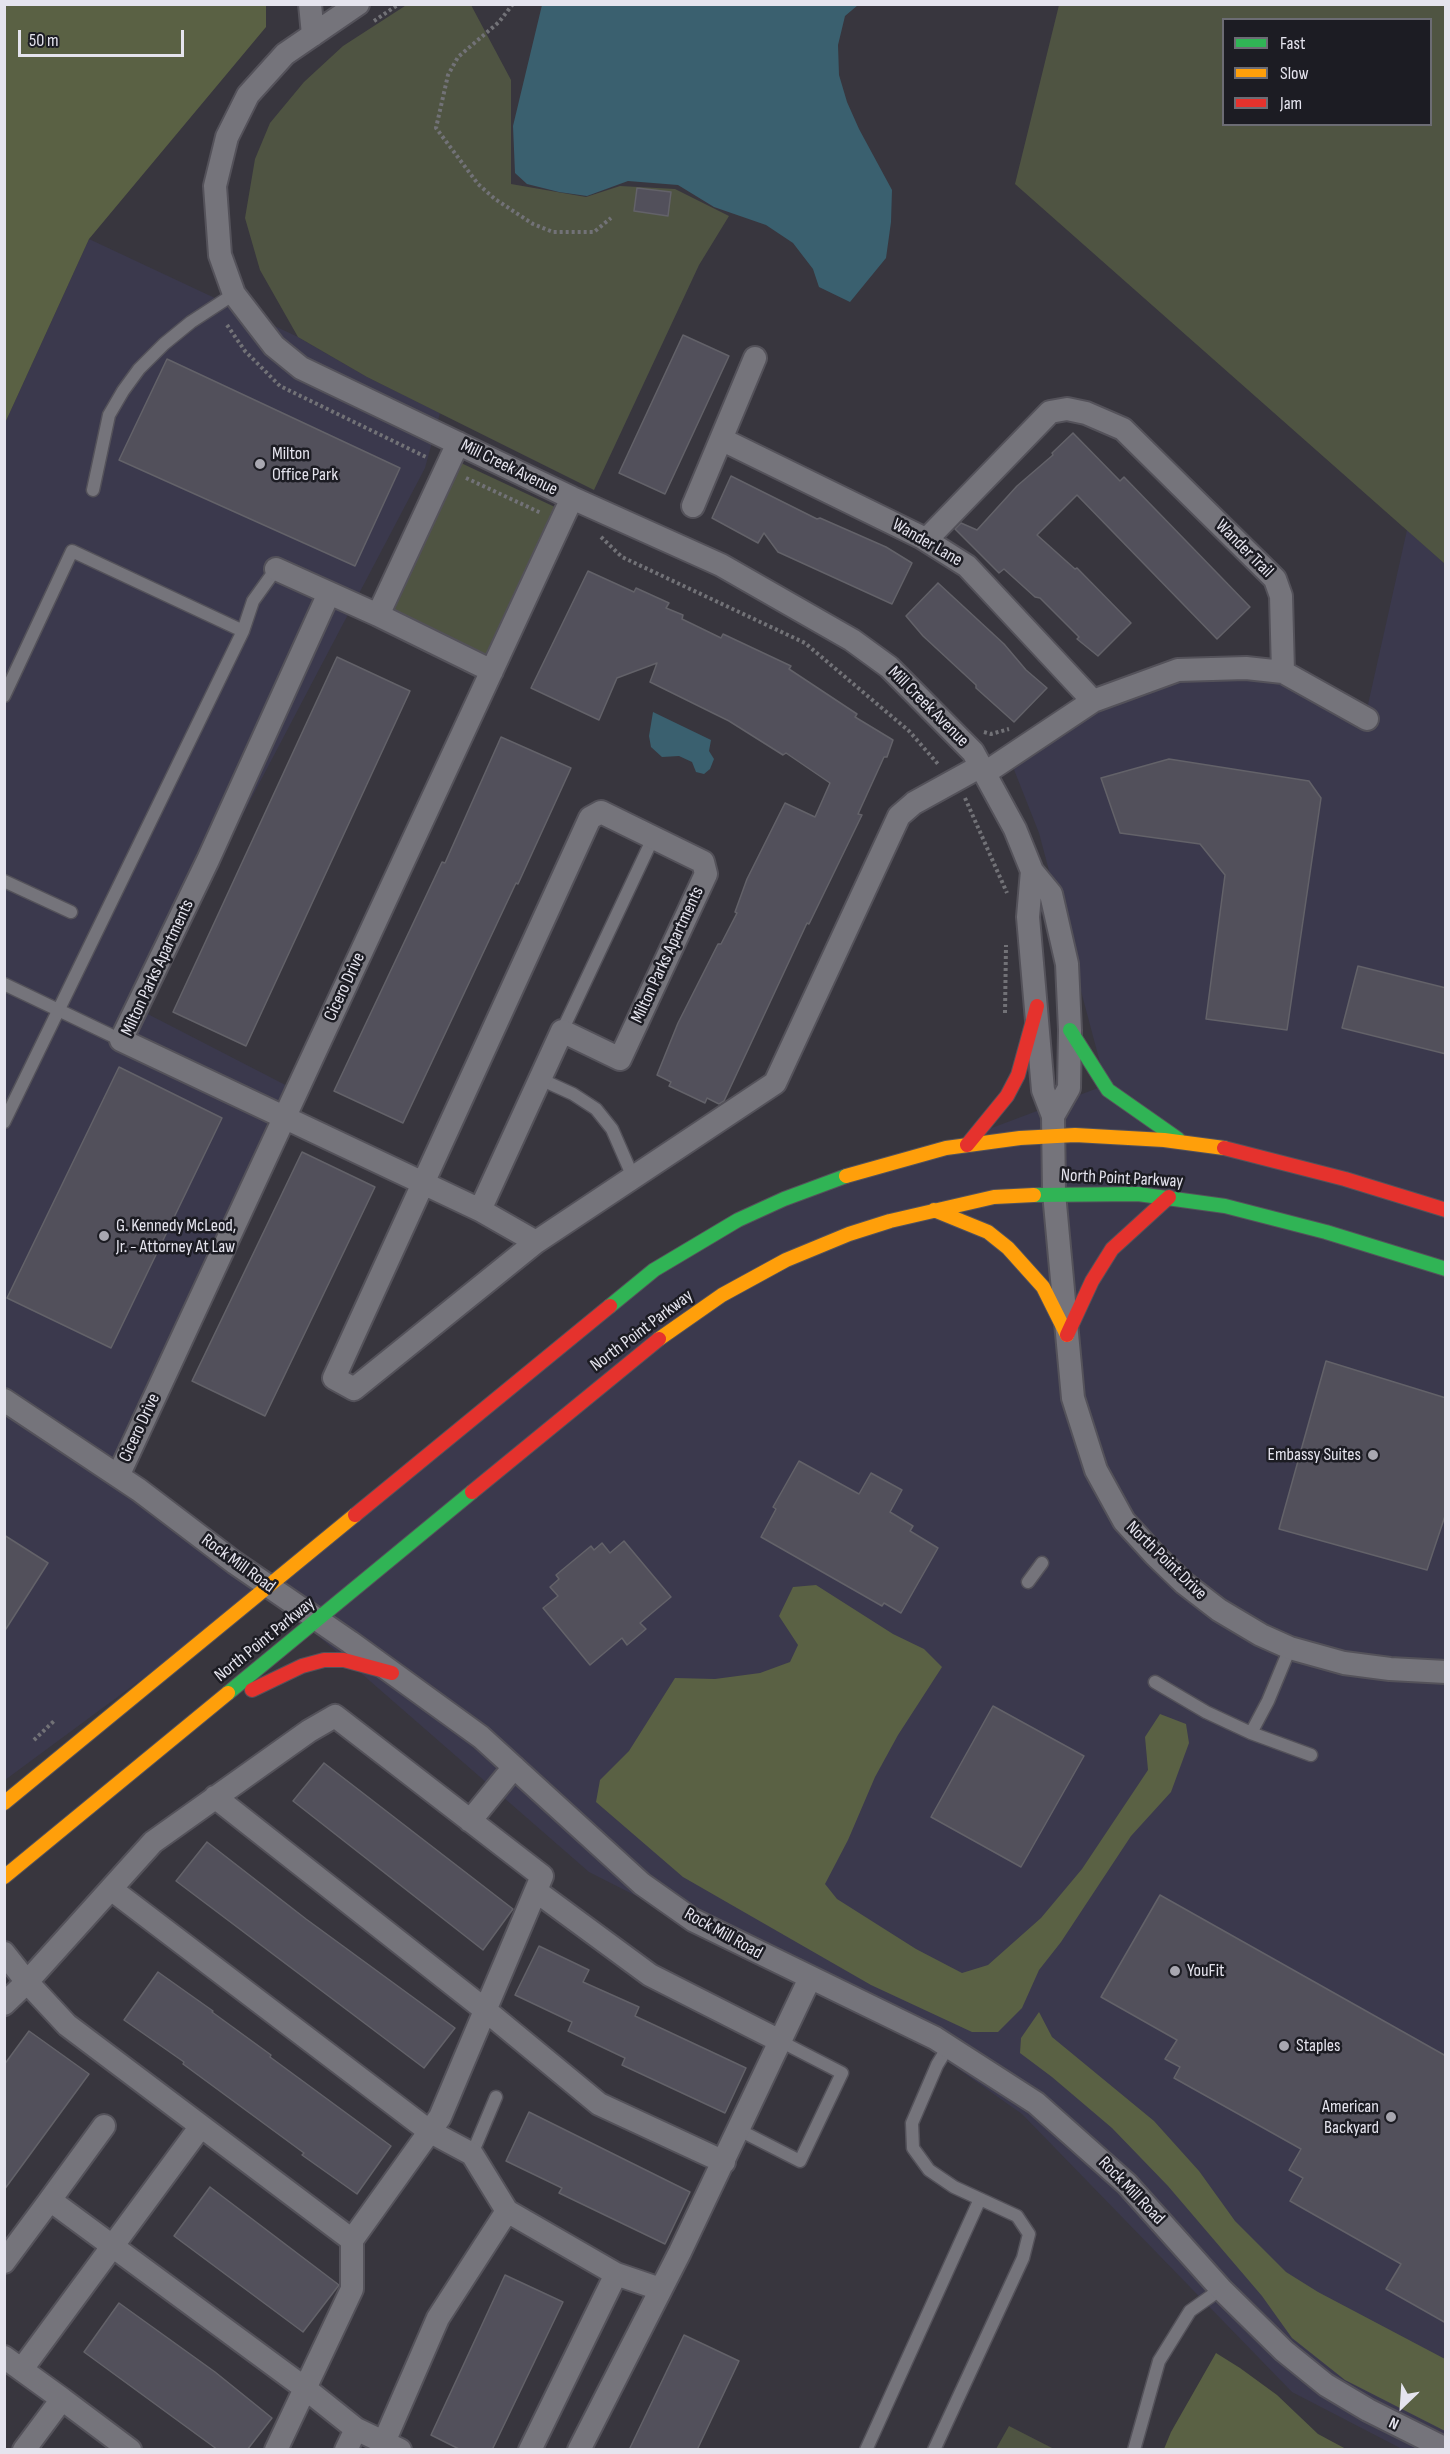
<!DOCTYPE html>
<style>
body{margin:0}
#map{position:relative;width:1450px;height:2454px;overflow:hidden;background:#38363e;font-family:"Sofia Sans Condensed",sans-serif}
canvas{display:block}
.frame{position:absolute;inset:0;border:6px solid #e5e4ee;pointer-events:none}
.legend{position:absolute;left:1222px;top:18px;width:210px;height:108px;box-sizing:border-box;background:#1c1c23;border:2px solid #6c6c74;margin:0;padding:8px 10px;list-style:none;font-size:18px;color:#e5e4ee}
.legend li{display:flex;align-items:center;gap:12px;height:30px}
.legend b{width:30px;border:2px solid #6c6c74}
.north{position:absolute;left:1372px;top:2376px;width:60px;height:60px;-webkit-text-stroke:4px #1c1c23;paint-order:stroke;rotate:205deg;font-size:16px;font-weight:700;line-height:24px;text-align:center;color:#e5e4ee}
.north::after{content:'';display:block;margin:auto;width:21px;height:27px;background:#e5e4ee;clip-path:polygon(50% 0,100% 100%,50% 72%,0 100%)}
.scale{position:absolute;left:18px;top:30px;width:166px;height:27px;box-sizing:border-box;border:3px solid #e5e4ee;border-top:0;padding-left:8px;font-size:18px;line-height:21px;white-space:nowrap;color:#e5e4ee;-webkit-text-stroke:4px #1c1c23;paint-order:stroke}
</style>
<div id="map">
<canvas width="1450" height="2454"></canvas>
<div class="frame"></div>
<ul class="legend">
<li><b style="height:8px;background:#30b455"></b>Fast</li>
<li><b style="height:8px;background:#ff9f0a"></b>Slow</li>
<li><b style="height:8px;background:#e5322d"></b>Jam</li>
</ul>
<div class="north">N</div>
<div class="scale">50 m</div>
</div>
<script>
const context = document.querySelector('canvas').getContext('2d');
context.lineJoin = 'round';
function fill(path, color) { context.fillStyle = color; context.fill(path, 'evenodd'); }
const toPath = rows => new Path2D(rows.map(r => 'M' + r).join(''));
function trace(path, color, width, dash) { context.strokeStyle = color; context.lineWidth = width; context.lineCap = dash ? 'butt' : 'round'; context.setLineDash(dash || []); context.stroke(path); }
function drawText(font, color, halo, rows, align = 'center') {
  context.font = font + ' "Sofia Sans Condensed",sans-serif'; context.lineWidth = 5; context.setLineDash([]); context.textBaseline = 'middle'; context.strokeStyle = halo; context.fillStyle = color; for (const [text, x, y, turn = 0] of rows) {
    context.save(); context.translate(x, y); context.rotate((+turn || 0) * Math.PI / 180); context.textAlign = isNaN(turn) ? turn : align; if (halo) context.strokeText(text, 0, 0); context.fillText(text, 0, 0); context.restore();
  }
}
const built = toPath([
 [89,239,298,337,367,377,440,413,425,468,140,1010,299,1092,118,1481,261,1586,686,1243,1106,1085,1039,833,1011,762,1114,683,1242,655,1367,709,1407,530,1445,564,1445,2449,1402,2449,1292,2392,1022,2114,909,2034,589,1872,261,1586,188,1645,5,1780,5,423]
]);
const green = toPath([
 [408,4,471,5,511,80,511,184,586,197,620,186,675,189,729,216,699,265,594,490,367,377,298,337,260,270,245,218,255,159,270,123,304,82,343,46],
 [1059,5,1445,5,1445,564,1015,184],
 [1224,20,1430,20,1430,124,1224,124],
 [461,463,557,508,488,657,392,613],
 [1009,2426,1054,2449,996,2449]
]);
const forest = toPath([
 [5,4,266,5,266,27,89,239,5,423],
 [816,1585,893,1634,924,1649,942,1667,898,1735,875,1777,848,1840,825,1884,837,1899,916,1949,962,1973,988,1965,1041,1918,1082,1869,1148,1770,1145,1737,1160,1714,1186,1724,1189,1743,1171,1792,1131,1836,1061,1942,1039,1970,1022,2008,998,2032,972,2032,871,1985,683,1877,596,1802,600,1780,629,1751,675,1678,715,1679,760,1673,790,1662,798,1645,779,1616,793,1587],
 [1039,2012,1052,2037,1154,2121,1199,2171,1235,2221,1286,2272,1318,2292,1445,2359,1445,2431,1345,2380,1292,2338,1262,2296,1168,2186,1112,2128,1052,2077,1020,2053,1021,2038],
 [1216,2353,1240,2368,1277,2395,1318,2434,1346,2449,1164,2449,1171,2432]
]);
const water = toPath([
 [542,5,858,5,845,16,838,45,839,75,847,102,859,129,892,190,891,222,886,258,850,302,819,287,813,269,793,243,766,225,714,207,678,185,628,181,587,196,559,192,527,184,515,173,513,126],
 [653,712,711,740,709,751,714,759,710,769,704,774,696,772,692,762,679,756,662,757,651,747,649,736]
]);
const building = toPath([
 [637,188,671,192,668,216,634,211,637,188],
 [683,335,729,356,665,494,619,473,683,335],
 [167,359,400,468,355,566,119,460,167,359],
 [1073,433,1120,481,1124,477,1250,607,1217,639,1077,495,1037,535,1075,569,1077,568,1131,623,1098,656,1077,639,1079,637,1040,598,1035,597,1004,569,999,573,955,529,961,523,977,530,1017,486,1053,455,1052,453,1073,433],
 [731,476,817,519,820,518,886,547,912,563,892,604,778,552,764,533,758,543,712,518,731,476],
 [588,571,634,592,636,588,669,603,666,608,683,615,682,619,721,638,723,634,791,666,789,669,857,714,855,717,893,740,887,757,884,757,858,814,862,815,809,924,807,923,724,1101,719,1104,707,1098,705,1103,669,1086,671,1082,657,1075,678,1023,718,944,721,944,737,913,735,912,747,879,785,803,815,817,830,783,786,753,783,755,729,721,650,682,657,663,617,678,599,720,531,688,588,571],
 [938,583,1004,644,1026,670,1047,688,1014,722,976,688,976,685,923,636,906,616,938,583],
 [337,657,410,691,246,1046,173,1012,337,657],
 [501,737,571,768,518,884,516,883,403,1123,334,1091,442,862,445,863,501,737],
 [1169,759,1309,781,1321,798,1287,1030,1206,1019,1225,875,1200,844,1120,833,1101,778,1169,759],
 [1358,966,1446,988,1446,1054,1342,1028,1358,966],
 [119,1067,222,1118,111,1348,7,1298,119,1067],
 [302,1152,375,1187,265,1416,192,1381,302,1152],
 [1326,1361,1446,1398,1446,1513,1427,1570,1279,1529,1326,1361],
 [799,1461,859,1494,871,1473,902,1490,890,1512,913,1526,910,1531,938,1548,901,1613,884,1603,882,1606,761,1537,776,1509,773,1507,799,1461],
 [4,1535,48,1563,4,1632,4,1535],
 [624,1541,671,1597,640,1623,646,1629,627,1645,622,1638,590,1665,543,1608,558,1596,550,1587,559,1579,556,1575,591,1546,594,1550,602,1543,610,1553,624,1541],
 [993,1706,1084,1756,1021,1867,931,1817,993,1706],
 [324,1763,513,1909,483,1950,293,1801,324,1763],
 [207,1842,306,1919,455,2028,424,2068,176,1881,207,1842],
 [1160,1895,1446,2056,1446,2323,1386,2289,1401,2264,1290,2201,1303,2178,1289,2170,1301,2149,1174,2078,1180,2067,1165,2059,1177,2040,1101,1997,1160,1895],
 [539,1946,589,1970,583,1982,639,2007,635,2016,746,2068,725,2113,622,2065,625,2058,568,2031,572,2022,515,1995,539,1946],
 [158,1972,213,2011,212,2012,271,2055,270,2057,391,2146,357,2194,302,2155,304,2153,183,2064,184,2062,124,2020,158,1972],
 [29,2031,89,2074,4,2190,4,2065,29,2031],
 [529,2112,690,2192,665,2244,559,2193,562,2188,506,2161,529,2112],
 [210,2187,339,2285,303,2332,174,2236,210,2187],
 [505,2275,563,2302,492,2450,461,2450,431,2435,505,2275],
 [119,2303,215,2372,272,2418,247,2450,218,2450,84,2352,119,2303],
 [684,2335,739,2361,697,2450,629,2450,684,2335]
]);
const path = toPath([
 [513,4,499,22,458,57,448,75,436,128,478,184,495,199,533,224,553,232,594,232,611,218],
 [374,21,399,4],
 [227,325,245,351,280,386,428,458],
 [466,478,541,513],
 [601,537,622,557,805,643,909,731,938,764],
 [984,732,991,734,1009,729],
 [965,798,1007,893],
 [1005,1013,1006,945],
 [34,1740,54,1721]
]);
const lane = toPath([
 [93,490,109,415,123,391,139,369,164,344,191,322,234,294],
 [4,696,72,551,243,631],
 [4,881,71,912],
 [4,984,121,1040],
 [562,1031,653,838],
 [540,1079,573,1094,596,1109,612,1129,633,1177],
 [4,1122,243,631,253,601,276,569],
 [1028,1582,1042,1563],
 [1155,1682,1206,1712,1251,1733,1311,1755],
 [1251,1733,1268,1701,1290,1648],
 [739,2130,800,2161,842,2073,780,2041],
 [472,2154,496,2097],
 [866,2450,980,2199],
 [934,2450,1023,2258,1029,2234,1017,2216,954,2187,929,2170,913,2148,912,2123,937,2065,948,2047],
 [1134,2450,1159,2361,1190,2311,1221,2289]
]);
const street = toPath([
 [310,4,313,35],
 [358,4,285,54,248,95,227,137,215,186,220,255,234,294,274,346,301,368,572,498,721,565,852,640,889,667,973,752,1015,829,1032,871,1051,894,1067,964,1070,1030,1069,1088,1053,1116],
 [721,439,921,537,967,566,1093,701],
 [458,443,378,615,492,671],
 [693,506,755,358],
 [926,540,1050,412,1067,409,1086,413,1123,429,1275,579,1281,596,1283,672],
 [276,569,378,615],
 [329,593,208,860,121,1040,480,1210,536,1242],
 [985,773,1093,701,1178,670,1246,668,1283,672,1367,719],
 [1032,871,1028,917,1043,1090,1053,1116,1054,1193,1073,1398,1096,1470,1124,1521,1155,1555,1184,1583,1219,1610,1261,1635,1290,1648,1344,1663,1390,1669,1446,1672],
 [480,1210,562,1031,620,1059,706,874,703,862,601,812,590,818,334,1378,354,1389,536,1242,775,1083,899,816,914,803,981,766],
 [4,1400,139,1490,235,1563,350,1642,481,1737,642,1884,693,1920,935,2038,1036,2103,1127,2184,1221,2289,1284,2351,1326,2385,1368,2410,1446,2449],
 [118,1476,572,498],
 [215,1797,484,2009,599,2104,724,2162],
 [470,1821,514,1767],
 [111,1889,429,2131,472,2154,507,2211,616,2274,530,2450],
 [536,1891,650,1975,780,2041],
 [4,1953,27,1982,67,2025,352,2240,352,2289,276,2450],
 [4,2004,27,1982,153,1842,309,1731,335,1716,542,1876,440,2117,352,2240],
 [50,2200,104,2126],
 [4,2262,50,2200,306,2389,356,2429],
 [616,2274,660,2289],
 [4,2357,62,2399],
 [22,2369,201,2126],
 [384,2442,438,2318,507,2211],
 [24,2450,62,2399,130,2450],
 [346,2450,356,2429,400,2450],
 [579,2450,680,2252,810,1978]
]);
const fast = toPath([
 [1070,1030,1108,1090,1178,1139],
 [1034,1195,1138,1194,1225,1206,1326,1232,1446,1269],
 [610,1306,654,1270,738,1220,784,1199,846,1176],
 [228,1693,472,1492]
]);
const slow = toPath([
 [846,1176,946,1148,1020,1138,1075,1135,1164,1140,1224,1148],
 [934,1210,988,1232,1008,1248,1043,1287,1067,1335],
 [659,1339,722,1295,786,1260,849,1234,890,1221,994,1197,1034,1195],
 [4,1803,355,1515],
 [4,1877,228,1693]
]);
const jam = toPath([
 [967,1145,1007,1096,1018,1075,1037,1006],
 [1224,1148,1345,1179,1446,1210],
 [1067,1335,1092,1281,1112,1249,1169,1197],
 [472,1492,659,1339],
 [355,1515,610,1306],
 [252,1690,302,1666,324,1660,344,1660,392,1673]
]);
const markers = [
 [260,464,6,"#a8a7b0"],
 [104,1236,6,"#a8a7b0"],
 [1373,1455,6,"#a8a7b0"],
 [1175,1971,6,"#a8a7b0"],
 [1284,2046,6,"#a8a7b0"],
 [1391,2117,6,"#a8a7b0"]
];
const poiNames = [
 ["Milton",272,454],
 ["Office Park",272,475],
 ["G. Kennedy McLeod,",116,1226],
 ["Jr. - Attorney At Law",116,1247],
 ["Embassy Suites",1361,1455,"right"],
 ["YouFit",1187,1971],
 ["Staples",1296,2046],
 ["American",1379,2107,"right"],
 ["Backyard",1379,2128,"right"]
];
const streetNames = [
 ["Mill Creek Avenue",509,468,26],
 ["Wander Lane",927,543,30],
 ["Wander Trail",1244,549,45],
 ["Mill Creek Avenue",928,707,45],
 ["Milton Parks Apartments",668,955,-65],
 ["Milton Parks Apartments",158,968,-65],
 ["Cicero Drive",345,987,-65],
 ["North Point Parkway",1122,1179,3],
 ["North Point Parkway",642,1331,-37],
 ["Cicero Drive",140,1428,-65],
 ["North Point Drive",1166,1561,44],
 ["Rock Mill Road",238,1564,36],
 ["North Point Parkway",265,1640,-39],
 ["Rock Mill Road",723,1934,29],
 ["Rock Mill Road",1131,2191,46]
];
fill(built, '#3b394d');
fill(green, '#4f5442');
fill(forest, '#5a6144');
fill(water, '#3a606f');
fill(building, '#52505b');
trace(building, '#636269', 1.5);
trace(lane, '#54525a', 15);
trace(street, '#54525a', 26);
trace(fast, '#54525a', 16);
trace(slow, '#54525a', 16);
trace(jam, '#54525a', 16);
trace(path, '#727277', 4, [3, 3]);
trace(lane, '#75747b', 12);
trace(street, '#75747b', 22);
trace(fast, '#30b455', 14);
trace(slow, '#ff9f0a', 14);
trace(jam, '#e5322d', 14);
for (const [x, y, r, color] of markers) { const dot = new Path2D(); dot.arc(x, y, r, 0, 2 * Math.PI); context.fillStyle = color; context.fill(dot); trace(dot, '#1c1c23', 2); }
drawText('18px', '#e5e4ee', '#1c1c23', poiNames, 'left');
drawText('18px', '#e5e4ee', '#1c1c23', streetNames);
</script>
